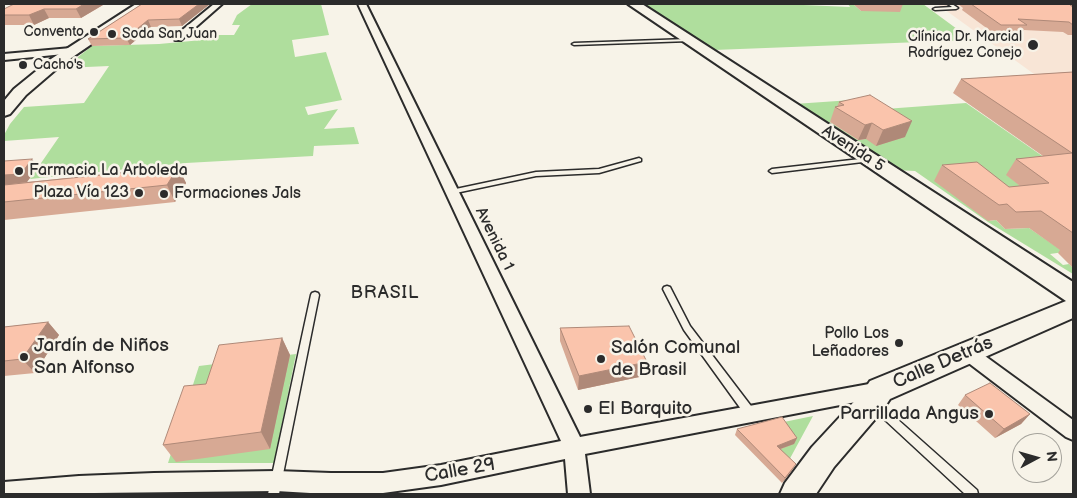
<!DOCTYPE html>
<meta charset="utf-8">
<style>
body{margin:0}
#map{position:relative;width:1077px;height:498px;overflow:hidden;background:#f7f3e8;font-family:"Balsamiq Sans",sans-serif}
canvas{display:block}
.frame{position:absolute;inset:0;border:5px solid #2b2b2b;pointer-events:none}
.north{position:absolute;left:1012px;top:433px;width:50px;height:50px;box-sizing:border-box;background:#f7f3e8;border:1px solid #a5a39c;border-radius:50%;rotate:84deg;font-size:14px;font-weight:700;line-height:20px;text-align:center;color:#2b2b2b}
.north::after{content:'';display:block;margin:auto;width:18px;height:22px;background:#2b2b2b;clip-path:polygon(50% 0,100% 100%,50% 72%,0 100%)}
</style>
<div id="map">
<canvas width="1077" height="498"></canvas>
<div class="frame"></div>
<div class="north">N</div>
</div>
<script>
const context = document.querySelector('canvas').getContext('2d');
context.lineJoin = 'round';
function fill(path, color) { context.fillStyle = color; context.fill(path, 'evenodd'); }
const toPath = rows => new Path2D(rows.map(r => 'M' + r).join(''));
function trace(path, color, width, dash) { context.strokeStyle = color; context.lineWidth = width; context.lineCap = dash ? 'butt' : 'round'; context.setLineDash(dash || []); context.stroke(path); }
function drawText(font, color, halo, rows, align = 'center') {
  context.font = font + ' "Balsamiq Sans",sans-serif'; context.lineWidth = 5; context.setLineDash([]); context.textBaseline = 'middle'; context.strokeStyle = halo; context.fillStyle = color; for (const [text, x, y, turn = 0] of rows) {
    context.save(); context.translate(x, y); context.rotate((+turn || 0) * Math.PI / 180); context.textAlign = isNaN(turn) ? turn : align; if (halo) context.strokeText(text, 0, 0); context.fillText(text, 0, 0); context.restore();
  }
}
const built = toPath([
 [937,4,1073,4,1073,85,1052,87]
]);
const green = toPath([
 [252,4,321,4,329,35,292,40,295,57,326,52,342,100,305,107,308,115,338,109,324,129,354,127,359,144,314,146,313,156,186,163,30,179,59,137,4,141,4,135,10,124,24,107,84,103,109,66,64,68,92,46,159,44,202,40,206,35,234,35,240,25,232,25,237,15],
 [643,4,780,4,850,7,848,4,853,4,861,11,892,4,923,4,972,40,714,50],
 [852,100,830,122,858,140,866,139,885,109,966,103,1061,169,1007,175,1038,200,988,221,996,220,1005,229,1029,228,1064,252,1050,254,1063,265,1069,264,1073,268,1073,274,988,222,915,171,895,170,794,104],
 [296,354,274,463,168,463,199,366],
 [813,416,787,464,775,451,779,423]
]);
const lane = toPath([
 [948,4,952,4,958,8,956,9,935,10,933,9,935,8,952,7,948,4],
 [688,39,690,40,690,41,574,45,572,44,574,43,688,39],
 [639,158,641,159,641,161,599,173,536,176,451,194,448,192,451,190,536,172,599,169,639,158],
 [869,158,872,160,871,161,772,173,769,171,772,169,869,158],
 [667,286,670,287,671,289,690,326,754,410,755,413,754,416,750,417,746,416,684,330,663,289,664,287,667,286],
 [315,292,318,293,319,295,279,494,268,494,311,295,312,293,315,292],
 [875,401,878,402,977,490,978,494,965,494,872,408,870,405,872,402,875,401]
]);
const street = toPath([
 [214,4,222,4,181,40,175,40,175,36,214,4],
 [358,4,366,4,580,437,880,382,887,384,890,390,887,396,585,454,590,494,568,494,565,459,441,485,383,493,327,494,276,491,4,494,4,482,79,476,154,473,276,471,331,473,383,473,441,465,561,441,358,4],
 [71,48,74,49,74,53,4,60,4,54,71,48],
 [968,346,974,348,1073,420,1073,440,1066,437,962,358,959,353,962,348,968,346]
]);
const secondary = toPath([
 [136,4,150,4,61,65,26,95,10,114,4,116,4,101,14,89,51,59,136,4],
 [628,4,642,4,1073,282,1073,318,890,399,882,411,834,467,816,494,780,494,785,483,812,447,862,393,870,381,1066,301,628,4]
]);
const wall = toPath([
 [142,4,210,4,182,26,151,27,130,45,92,46,88,39],
 [853,4,903,4,900,12,861,11],
 [958,4,1073,4,1073,35,1068,35,1063,32,1024,30,1021,35,996,35,962,10,963,8],
 [103,5,81,18,49,18,34,25,4,25,4,9],
 [1073,72,1073,268,1058,253,1060,250,1029,228,1005,229,996,220,988,221,934,181,942,165,1009,187,1020,186,1006,175,1016,159,1043,156,953,93,961,79],
 [839,102,905,137,876,146,866,139,858,140,830,122,835,107,837,107],
 [4,161,38,167,27,182,178,167,186,183,175,202,4,220],
 [48,322,59,335,35,373,4,376,4,327],
 [560,328,644,376,578,390,560,341],
 [282,338,290,355,270,449,176,462,163,445,206,384],
 [965,395,1030,414,1021,424,995,438,958,405],
 [737,429,797,438,794,444,781,449,793,469,782,483,735,435]
]);
const shadedWall = toPath([
 [84,4,103,4,103,5,81,18,76,9],
 [199,4,210,4,182,26,179,19],
 [44,9,49,18,34,25,29,15],
 [148,20,151,27,130,45,126,38],
 [912,121,905,137,876,146,883,130],
 [872,123,866,139,858,140,865,125],
 [32,159,38,167,27,182,4,185,4,175],
 [178,167,186,183,175,202,167,185],
 [48,322,59,335,35,373,22,359],
 [282,338,290,355,270,449,261,432],
 [647,362,644,376,578,390,579,376],
 [1030,414,1021,424,995,438,1004,429],
 [797,438,794,444,774,451,777,446],
 [796,464,793,469,782,483,785,478]
]);
const building = toPath([
 [14,4,84,4,76,9,44,9,29,15,4,15,4,9,14,4],
 [142,4,199,4,179,19,148,20,126,38,88,39,142,4],
 [971,4,1073,4,1073,5,1070,5,1073,7,1073,25,1069,22,1018,19,1027,25,1001,25,971,4],
 [1073,72,1073,233,1041,211,1016,212,1007,204,999,205,942,165,977,162,1009,187,1049,183,1016,159,1072,153,961,79,1073,72],
 [870,95,912,121,883,130,872,123,865,125,835,107,844,105,839,102,870,95],
 [32,159,21,174,4,175,4,161,32,159],
 [178,167,167,185,4,202,4,185,178,167],
 [48,322,22,359,4,361,4,327,48,322],
 [629,326,647,362,579,376,560,328,629,326],
 [282,338,261,432,163,445,184,386,206,384,219,345,282,338],
 [990,383,1030,414,1004,429,965,395,990,383],
 [782,417,797,438,777,446,796,464,785,478,737,429,782,417]
]);
const markers = [
 [94,32,5,"#2b2b2b"],
 [112,34,5,"#2b2b2b"],
 [1033,45,6,"#2b2b2b"],
 [23,65,5,"#2b2b2b"],
 [19,171,5,"#2b2b2b"],
 [139,193,5,"#2b2b2b"],
 [164,194,5,"#2b2b2b"],
 [899,343,5,"#2b2b2b"],
 [24,357,5,"#2b2b2b"],
 [601,359,5,"#2b2b2b"],
 [588,409,5,"#2b2b2b"],
 [989,414,5,"#2b2b2b"]
];
const farPoinames = [
 ["Convento",84,32],
 ["Soda San Juan",122,34,"left"],
 ["Clínica Dr. Marcial",1022,37],
 ["Rodríguez Conejo",1022,53],
 ["Cacho's",33,65,"left"]
];
const streetNames = [
 ["Avenida 5",853,149,33],
 ["Avenida 1",494,239,64]
];
const poiNames = [
 ["Farmacia La Arboleda",29,171],
 ["Plaza Vía 123",129,193,"right"],
 ["Formaciones Jals",174,194],
 ["Pollo Los",889,334,"right"],
 ["Leñadores",889,352,"right"]
];
const neighbourhoodNames = [
 ["BRASIL",385,293]
];
const nearPoinames = [
 ["Jardín de Niños",34,346],
 ["San Alfonso",34,368],
 ["Salón Comunal",611,348],
 ["de Brasil",611,370],
 ["El Barquito",598,409],
 ["Parrillada Angus",979,414,"right"]
];
const nearStreetnames = [
 ["Calle Detrás",943,363,-23],
 ["Calle 29",460,471,-10]
];
fill(built, '#f8e5d6');
fill(green, '#afde9d');
trace(lane, '#2b2b2b', 3);
trace(street, '#2b2b2b', 4);
trace(secondary, '#2b2b2b', 4);
fill(lane, '#f7f3e8');
fill(street, '#f7f3e8');
fill(secondary, '#f7f3e8');
fill(wall, '#d7a994');
fill(shadedWall, '#af8978');
fill(building, '#fac4ac');
trace(building, '#af8978', 1);
for (const [x, y, r, color] of markers) { const dot = new Path2D(); dot.arc(x, y, r, 0, 2 * Math.PI); context.fillStyle = color; context.fill(dot); trace(dot, '#f7f3e8', 2); }
drawText('14px', '#2b2b2b', '#f7f3e8', farPoinames, 'right');
drawText('16px', '#2b2b2b', '#f7f3e8', streetNames);
drawText('16px', '#2b2b2b', '#f7f3e8', poiNames, 'left');
context.letterSpacing = '1px';
drawText('18px', '#2b2b2b', '#f7f3e8', neighbourhoodNames);
context.letterSpacing = '0px';
drawText('19px', '#2b2b2b', '#f7f3e8', nearPoinames, 'left');
drawText('19px', '#2b2b2b', '#f7f3e8', nearStreetnames);
</script>
